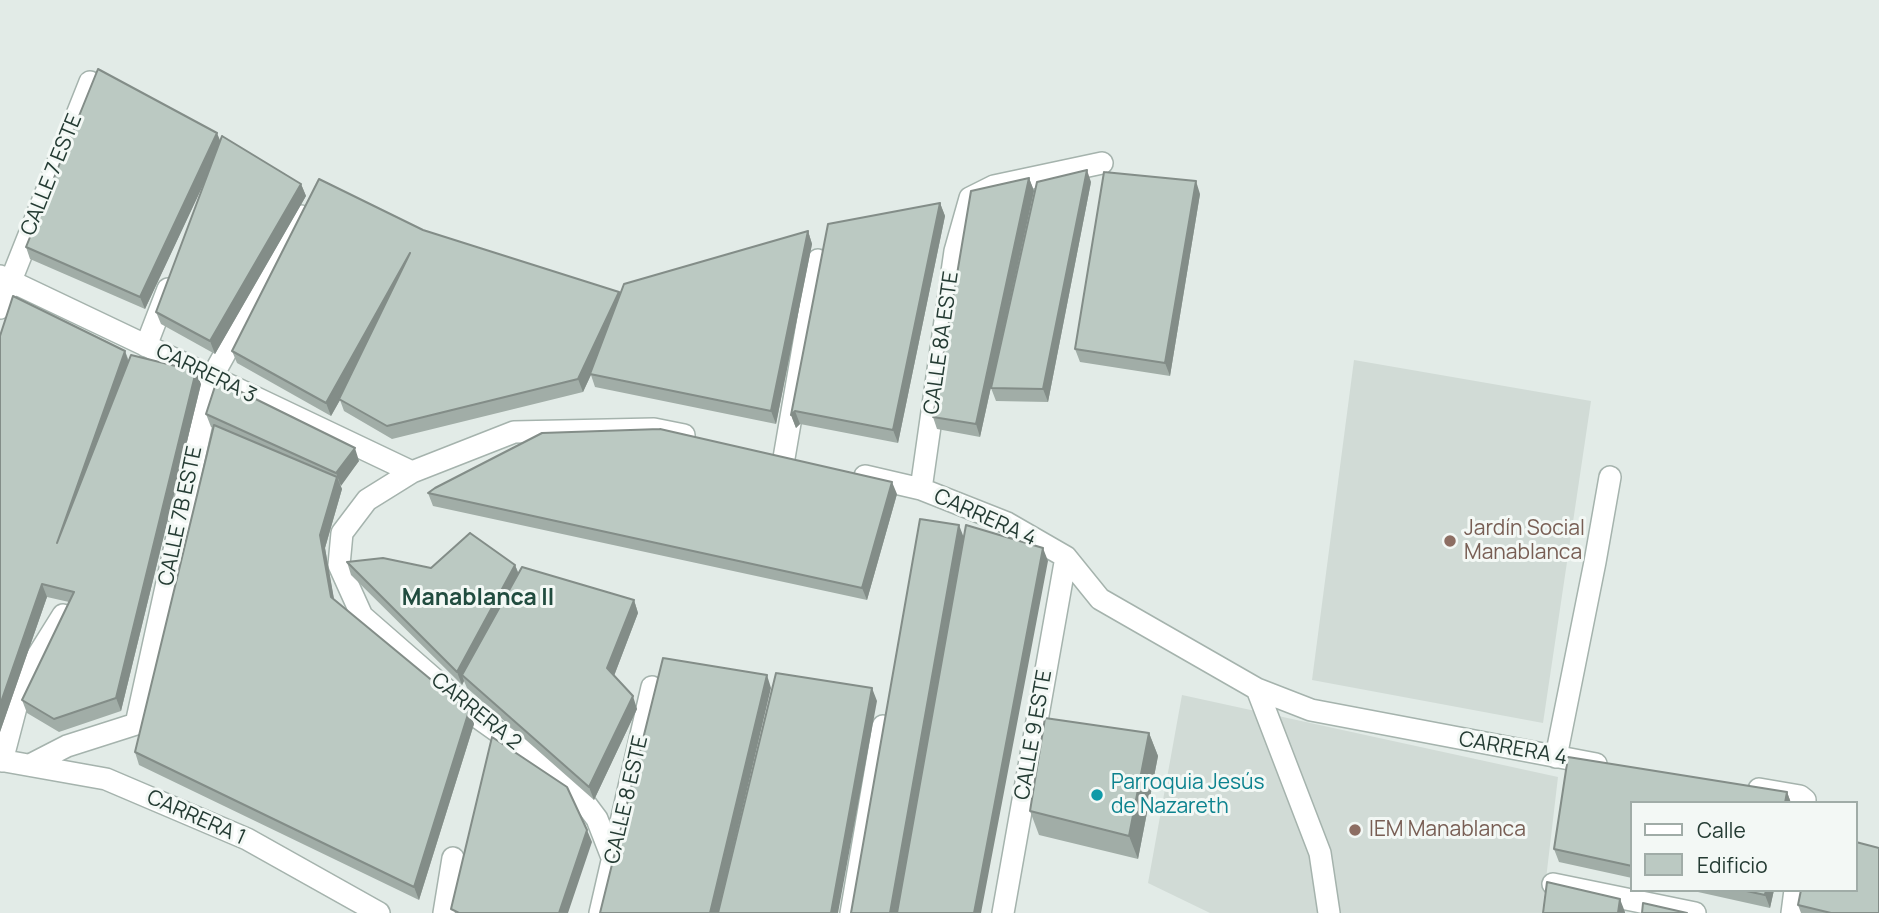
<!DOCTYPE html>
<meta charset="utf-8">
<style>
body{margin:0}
#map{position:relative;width:1879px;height:913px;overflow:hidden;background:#e2ebe7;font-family:Manrope,sans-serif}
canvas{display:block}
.legend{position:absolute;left:1630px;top:801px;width:228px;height:91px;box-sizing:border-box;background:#f3f8f5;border:2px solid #a0aca7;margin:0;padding:9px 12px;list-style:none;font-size:21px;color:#243b33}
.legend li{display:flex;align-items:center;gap:14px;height:35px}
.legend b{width:35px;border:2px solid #a0aca7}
</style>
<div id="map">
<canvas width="1879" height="913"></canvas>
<ul class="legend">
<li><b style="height:9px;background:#fff"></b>Calle</li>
<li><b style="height:19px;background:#bbc9c2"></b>Edificio</li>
</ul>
</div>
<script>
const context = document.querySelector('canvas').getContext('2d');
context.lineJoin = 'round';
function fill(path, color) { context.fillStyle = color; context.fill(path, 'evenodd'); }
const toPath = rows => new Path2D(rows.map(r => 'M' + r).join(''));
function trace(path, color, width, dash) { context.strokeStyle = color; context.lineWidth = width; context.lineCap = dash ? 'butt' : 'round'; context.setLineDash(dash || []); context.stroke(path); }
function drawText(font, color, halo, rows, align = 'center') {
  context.font = font + ' Manrope,sans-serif'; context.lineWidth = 6; context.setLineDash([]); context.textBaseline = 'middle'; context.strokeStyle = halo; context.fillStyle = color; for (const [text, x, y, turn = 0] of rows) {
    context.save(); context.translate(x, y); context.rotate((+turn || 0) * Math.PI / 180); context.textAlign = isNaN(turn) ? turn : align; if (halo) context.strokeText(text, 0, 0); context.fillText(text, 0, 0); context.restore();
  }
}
const built = toPath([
 [1354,360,1591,401,1543,723,1312,680],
 [1182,695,1558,777,1542,913,1210,913,1148,883]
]);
const minor = toPath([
 [0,276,412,472],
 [0,308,90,82],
 [146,346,168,289],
 [784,458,818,260],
 [865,476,921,489,1007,523,1066,557,1100,599,1257,689,1311,710,1596,764],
 [921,489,955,251,970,198,994,186,1102,163],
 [1257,689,1320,853,1329,913],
 [1556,757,1595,562,1610,477],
 [0,760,106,779,247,839,379,913],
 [2,761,20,692,38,655,63,615],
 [30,765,67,746,136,724,212,377,301,216],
 [1759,789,1800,796,1805,800,1805,803],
 [613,860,597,819,570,783,480,719,362,616,339,565,342,533,367,500,412,472,514,432,654,429,684,435],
 [1553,884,1695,913],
 [444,913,453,858],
 [600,913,652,687],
 [851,913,883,726],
 [1003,913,1066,557],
 [1792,913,1795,890]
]);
const wall = toPath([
 [220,141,301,184,306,196,215,354,161,324,156,312,206,178,145,309,30,259,26,247],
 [1029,178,1034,191,980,437,937,429,933,417],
 [1091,182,1048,402,996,401,991,388],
 [1200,194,1170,376,1080,362,1075,349],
 [940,203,945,216,898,443,800,424,796,428,791,415],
 [423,230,619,292,620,296,808,231,812,244,776,424,595,387,591,375,583,392,392,439,344,411,340,400,331,416,237,363,232,351],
 [0,336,125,351,129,361,201,384,121,711,59,732,27,713,22,700,69,602,47,597,0,732],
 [206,414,359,461,340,485,342,489,325,548,334,600,469,711,474,724,419,900,139,765,135,752,213,428,211,427],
 [428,493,897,494,867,600,433,506],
 [347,562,431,568,515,565,519,574,634,600,638,613,614,676,637,709,594,800,467,688,464,681,462,685,351,575],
 [1149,733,1158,756,1138,859,1039,835,1030,811],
 [1568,757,1787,792,1791,803,1632,803,1632,878,1559,862,1554,849],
 [1689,890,1774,890,1770,908],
 [1798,905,1879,913,1801,913]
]);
const shadedWall = toPath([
 [217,133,222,145,145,309,140,297],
 [1087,170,1091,182,1048,402,1043,389],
 [1029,178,1034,191,980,437,976,424],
 [1196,181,1200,194,1170,376,1165,363],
 [301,184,306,196,215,354,210,341],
 [940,203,945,216,898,443,893,430],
 [808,231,812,244,776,424,771,411],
 [410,253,339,399,340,400,331,416,326,403],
 [619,292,623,305,583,392,578,379],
 [125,351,129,364,57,543],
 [196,371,201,384,121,711,116,698],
 [795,411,800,424,796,428,791,415],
 [355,448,359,461,341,486,336,473],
 [337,477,342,489,325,548,336,610,331,597,320,535],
 [892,482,897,494,867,600,862,588],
 [959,525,964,538,897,913,890,913],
 [1043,548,1048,561,981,913,974,913],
 [515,565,520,578,462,675,464,681,462,685,457,672],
 [42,584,47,597,0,732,0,705],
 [634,600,638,613,612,681,607,668],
 [767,675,771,688,718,913,710,913],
 [872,688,877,701,838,913,831,913],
 [633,696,637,709,594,800,589,787],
 [469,711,474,724,419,900,414,887],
 [1149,733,1158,756,1138,859,1129,836],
 [1787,792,1791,803,1785,803],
 [587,830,592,842,568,913,559,913],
 [1766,890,1774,890,1770,908,1765,895],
 [1620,899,1625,912,1625,913,1618,913]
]);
const building = toPath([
 [98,69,217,133,140,297,26,247,98,69],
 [222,136,301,184,210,341,156,312,222,136],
 [1087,170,1043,389,991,388,1037,182,1087,170],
 [1104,172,1196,181,1165,363,1075,349,1104,172],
 [1029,178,976,424,933,417,971,191,1029,178],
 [319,179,423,230,619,292,578,379,387,426,339,399,410,253,326,403,232,351,319,179],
 [940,203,893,430,795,411,791,415,828,224,940,203],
 [808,231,771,411,590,374,624,284,808,231],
 [13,296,125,351,57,543,131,355,196,371,116,698,54,719,22,700,74,592,42,584,0,705,0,336,13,296],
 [217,380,355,448,336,473,206,414,217,380],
 [214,425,337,477,320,535,331,597,469,711,414,887,135,752,214,425],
 [660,429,892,482,862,588,428,493,435,488,542,433,660,429],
 [920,519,959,525,890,913,851,913,920,519],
 [966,525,1043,548,974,913,897,913,966,525],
 [470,533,515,565,457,672,347,562,383,558,431,568,470,533],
 [522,567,634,600,607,668,633,696,589,787,462,675,522,567],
 [663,658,767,675,710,913,600,913,663,658],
 [776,673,872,688,831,913,718,913,776,673],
 [1045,718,1149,733,1129,836,1030,811,1045,718],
 [492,737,567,787,587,830,559,913,459,913,451,909,492,737],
 [1568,757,1787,792,1785,803,1632,803,1632,866,1554,849,1568,757],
 [1856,842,1879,848,1879,913,1831,913,1798,905,1801,890,1856,890,1856,842],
 [1547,882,1620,899,1618,913,1543,913,1547,882],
 [1742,890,1766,890,1765,895,1742,890],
 [1643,903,1687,913,1642,913,1643,903]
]);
const markers = [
 [1450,541,7,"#8d6e63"],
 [1097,795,7,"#0f9aa8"],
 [1355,830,7,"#8d6e63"]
];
const streetNames = [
 ["CALLE 7 ESTE",52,175,-68],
 ["CALLE 8A ESTE",942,343,-82],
 ["CARRERA 3",206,374,26],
 ["CALLE 7B ESTE",181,516,-78],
 ["CARRERA 4",985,518,24],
 ["CARRERA 2",476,712,39],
 ["CALLE 9 ESTE",1034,735,-80],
 ["CARRERA 4",1513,749,10],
 ["CALLE 8 ESTE",627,800,-77],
 ["CARRERA 1",196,818,24]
];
const educationNames = [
 ["Jardín Social",1464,529],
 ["Manablanca",1464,553],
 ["IEM Manablanca",1369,830]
];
const cultureNames = [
 ["Parroquia Jesús",1111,783],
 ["de Nazareth",1111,807]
];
const neighbourhoodNames = [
 ["Manablanca II",478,599]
];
fill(built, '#d1dbd6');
trace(minor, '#a5b3ad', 24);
trace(minor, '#fff', 21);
fill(wall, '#a1ada7');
fill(shadedWall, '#838d88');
fill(building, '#bbc9c2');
trace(building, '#838d88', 2);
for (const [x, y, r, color] of markers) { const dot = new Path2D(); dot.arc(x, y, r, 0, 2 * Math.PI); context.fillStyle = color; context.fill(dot); trace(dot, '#f3f8f5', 2.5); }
drawText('21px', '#243b33', '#f3f8f5', streetNames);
drawText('21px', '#785e54', '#f3f8f5', educationNames, 'left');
drawText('21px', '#0d838f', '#f3f8f5', cultureNames, 'left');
drawText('bold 23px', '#214c3f', '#f3f8f5', neighbourhoodNames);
</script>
